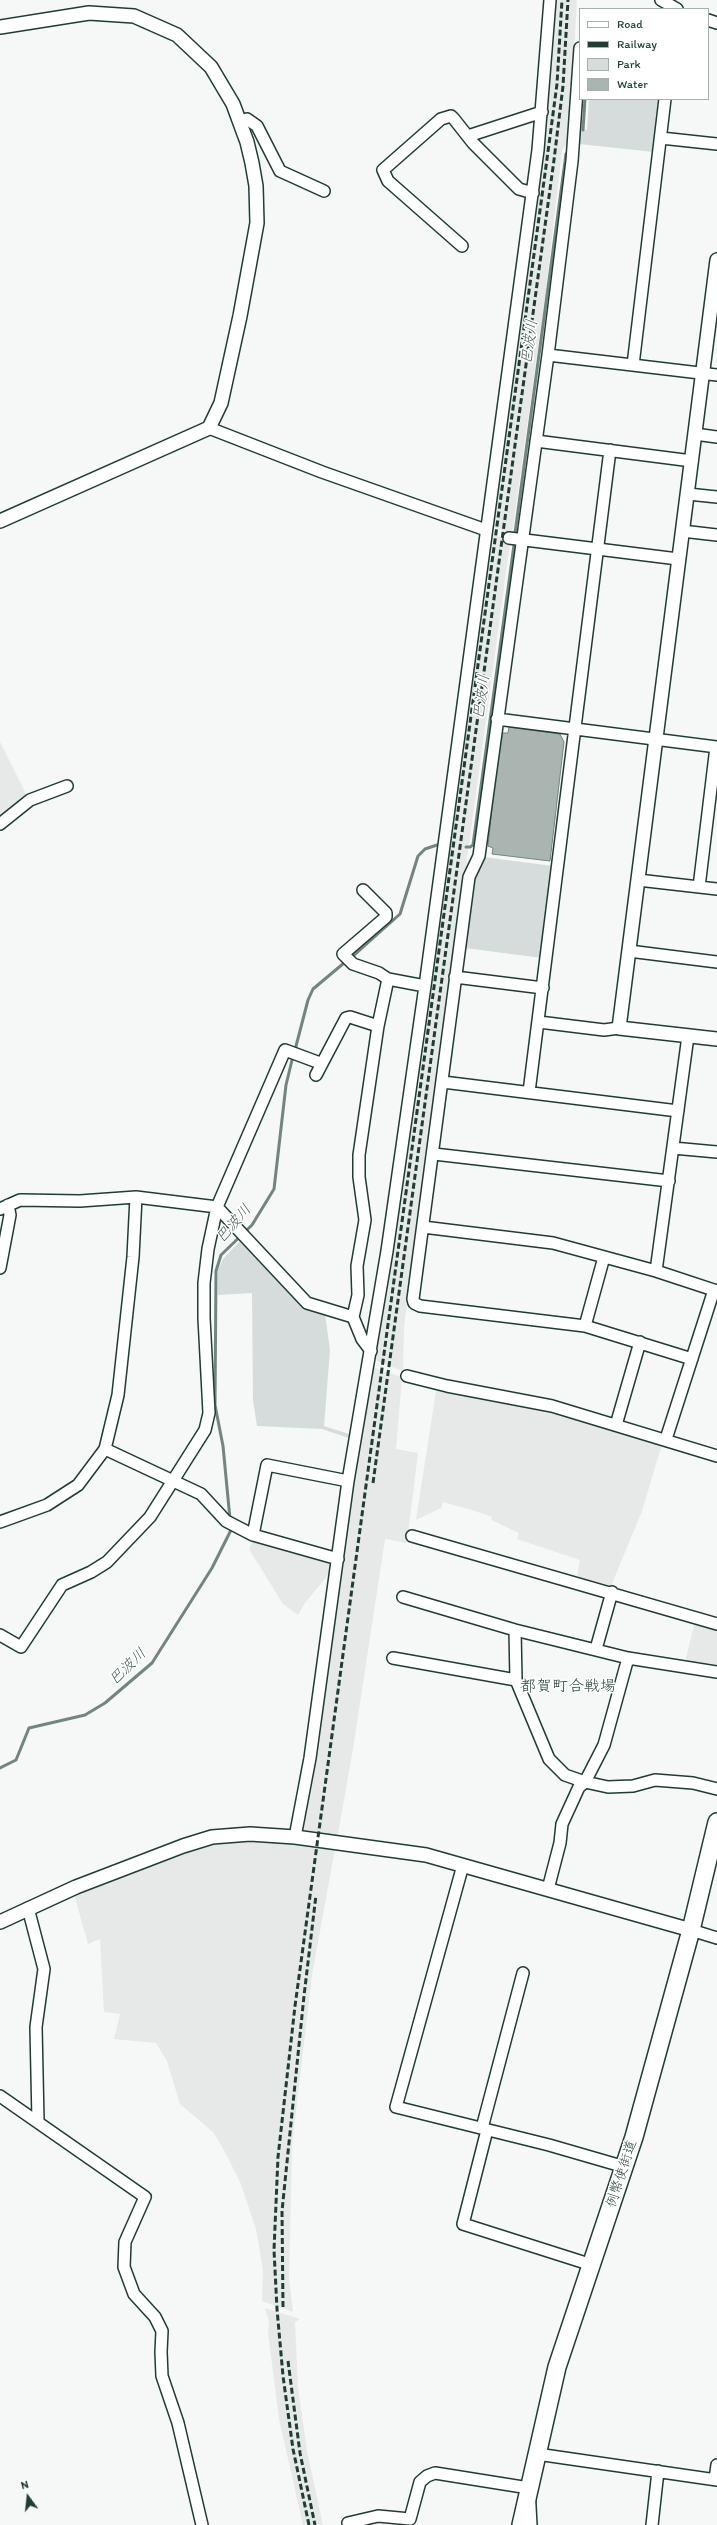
<!DOCTYPE html>
<meta charset="utf-8">
<style>
body{margin:0}
#map{position:relative;width:717px;height:2525px;overflow:hidden;background:#f6f7f7;font-family:Itim,sans-serif}
canvas{display:block}
.legend{position:absolute;left:579px;top:8px;width:130px;height:92px;box-sizing:border-box;background:#fff;border:1px solid #a5b1ae;margin:0;padding:5px 7px;list-style:none;font-size:12px;color:#1f3d34}
.legend li{display:flex;align-items:center;gap:8px;height:20px}
.legend b{width:20px;border:1px solid #a5b1ae}
.north{position:absolute;left:8px;top:2477px;width:40px;height:40px;-webkit-text-stroke:3px #fff;paint-order:stroke;rotate:345deg;font-size:11px;font-weight:700;line-height:16px;text-align:center;color:#1f3d34}
.north::after{content:'';display:block;margin:auto;width:14px;height:18px;background:#1f3d34;clip-path:polygon(50% 0,100% 100%,50% 72%,0 100%)}
</style>
<div id="map">
<canvas width="717" height="2525"></canvas>
<ul class="legend">
<li><b style="height:5px;background:#fff"></b>Road</li>
<li><b style="height:5px;background:#1f3d34"></b>Railway</li>
<li><b style="height:11px;background:#d6dcdb"></b>Park</li>
<li><b style="height:11px;background:#aab5b1"></b>Water</li>
</ul>
<div class="north">N</div>
</div>
<script>
const context = document.querySelector('canvas').getContext('2d');
context.lineJoin = 'round';
function fill(path, color) { context.fillStyle = color; context.fill(path, 'evenodd'); }
const toPath = rows => new Path2D(rows.map(r => 'M' + r).join(''));
function trace(path, color, width, dash) { context.strokeStyle = color; context.lineWidth = width; context.lineCap = dash ? 'butt' : 'round'; context.setLineDash(dash || []); context.stroke(path); }
function drawText(font, color, halo, rows, align = 'center') {
  context.font = font + ' Itim,"Klee One",sans-serif'; context.lineWidth = 3; context.setLineDash([]); context.textBaseline = 'middle'; context.strokeStyle = halo; context.fillStyle = color; for (const [text, x, y, turn = 0] of rows) {
    context.save(); context.translate(x, y); context.rotate((+turn || 0) * Math.PI / 180); context.textAlign = isNaN(turn) ? turn : align; if (halo) context.strokeText(text, 0, 0); context.fillText(text, 0, 0); context.restore();
  }
}
const built = toPath([
 [554,0,577,0,569,141,562,150,545,297,512,534,491,526,545,128,550,85],
 [491,534,506,539,510,543,412,1264,404,1328,403,1371,379,1362,374,1357,470,694],
 [0,742,26,794,0,818],
 [371,1367,402,1377,396,1449,418,1453,407,1543,385,1539,353,1749,337,1839,308,1833,302,1828,313,1772,344,1543],
 [439,1388,547,1412,662,1444,642,1511,611,1586,577,1577,580,1560,517,1539,519,1533,491,1520,492,1517,475,1511,443,1502,441,1508,416,1520,436,1391],
 [254,1538,333,1564,332,1570,305,1603,298,1615,283,1604,249,1549],
 [695,1622,717,1629,717,1667,685,1662],
 [259,1840,335,1849,312,1975,292,2145,289,2279,293,2312,262,2301,263,2270,256,2229,241,2184,224,2150,213,2132,180,2104,167,2061,156,2043,114,2039,120,2014,104,2012,100,1939,88,1944,74,1894,210,1845],
 [265,2308,300,2319,295,2322,298,2387,307,2451,323,2525,303,2525,279,2419,268,2332,269,2321]
]);
const green = toPath([
 [589,99,659,99,654,152,579,144,580,129,587,130],
 [483,857,553,866,542,958,465,948,473,880],
 [242,1239,310,1310,325,1314,330,1350,324,1426,349,1434,349,1438,322,1429,257,1426,253,1400,252,1293,218,1295,218,1270,223,1259]
]);
const water = toPath([
 [509,727,560,734,564,742,550,861,492,854,493,848,488,846,500,733,508,733,509,727]
]);
const stream = toPath([
 [583,130,585,99],
 [515,533,566,154],
 [466,847,470,847,473,845,514,545],
 [352,957,400,914,418,856,425,849,437,845],
 [295,1050,308,1000,313,989,344,963],
 [230,1519,223,1446,215,1405,216,1271,221,1255,252,1225,274,1189,286,1085,293,1056],
 [0,1768,16,1760,29,1728,85,1715,105,1703,152,1663,212,1568,231,1530]
]);
const minor = toPath([
 [661,0,677,9],
 [708,20,717,23],
 [580,48,572,161,548,355,479,856,469,877,413,1299,414,1303,420,1306,585,1326,692,1359],
 [240,121,247,119,257,126,280,171,324,191],
 [468,136,542,112],
 [661,138,717,144],
 [462,246,388,181,383,170,441,119,451,116,454,119,473,143,519,189,533,193],
 [548,355,717,375],
 [633,365,665,99],
 [209,428,322,472,486,530],
 [695,434,717,437],
 [536,441,692,461],
 [688,494,717,497],
 [682,531,717,535],
 [509,538,678,559],
 [497,719,717,747],
 [0,824,30,800,67,786],
 [638,880,717,889],
 [699,887,716,747],
 [363,890,386,913,386,917,343,954,353,964,379,973,388,979],
 [629,951,717,962],
 [455,977,543,988],
 [539,1022,604,1030,619,1028],
 [316,1075,346,1018,350,1017,378,1026],
 [443,1082,678,1111],
 [529,1092,610,450],
 [673,1148,717,1152],
 [434,1154,669,1181],
 [0,1209,20,1200,80,1201,136,1197,217,1207,307,1303,353,1317],
 [423,1227,553,1243,656,1271,717,1291],
 [0,1268,10,1215,8,1205],
 [656,1271,688,1036],
 [585,1326,604,1257],
 [371,1351,362,1339,353,1317,358,1295,357,1266,365,1220,359,1177,359,1155,378,1026,388,979,425,986],
 [407,1376,447,1386,552,1406,717,1456],
 [616,1425,640,1342],
 [666,1439,714,1290],
 [105,1449,201,1494,226,1521,253,1535,338,1559],
 [0,1522,47,1505,78,1485,105,1449,118,1395,133,1257,136,1197],
 [253,1535,267,1465,348,1481],
 [412,1536,717,1624],
 [403,1597,515,1630,628,1658,717,1672],
 [515,1630,516,1680,549,1759,565,1775,585,1782,608,1787,633,1786,655,1780,693,1783,717,1789],
 [0,1635,21,1647,62,1585,91,1572,107,1562,150,1517,205,1430,209,1413,204,1318,204,1283,208,1249,217,1207,285,1050,320,1063],
 [596,1649,612,1592],
 [393,1658,516,1680],
 [295,1837,310,1758,348,1481,387,1251,425,986,538,150,550,0],
 [463,1865,396,2107,549,2145,625,2167],
 [548,1889,560,1843,562,1824,579,1787,585,1782,604,1745,628,1658],
 [28,1908,44,1969,36,2027,38,2121],
 [691,1930,717,1938],
 [0,2096,145,2197,125,2242,124,2267,134,2294,155,2317,162,2331,161,2352,162,2376,178,2423,202,2525],
 [482,2128,523,1973],
 [487,2130,463,2224,592,2265],
 [537,2454,717,2480],
 [715,2479,717,2465],
 [349,2525,348,2523,378,2516,410,2519,420,2482,427,2476,435,2473,529,2488,531,2525],
 [652,2525,658,2471]
]);
const tertiary = toPath([
 [0,27,89,13,134,16,177,35,211,67,233,104,247,142,252,163,256,186,257,223,240,316,221,403,209,428,0,521],
 [717,260,619,1028,717,1039],
 [0,1922,76,1887,183,1846,212,1837,250,1834,295,1837,426,1855,691,1930]
]);
const primary = toPath([
 [521,2525,557,2367,634,2137,691,1930,717,1822]
]);
const rail = toPath([
 [373,1483,554,160,563,86,568,0],
 [283,2307,282,2211,304,1996,316,1895],
 [288,2361,300,2453,315,2525],
 [309,2525,293,2449,283,2376,277,2309,274,2250,278,2157,295,2006,547,159,557,84,562,0]
]);
const streetNames = [
 ["例幣使街道",622,2174,-72]
];
const waterNames = [
 ["巴波川",530,342,-82],
 ["巴波川",482,697,-82],
 ["巴波川",234,1224,-49],
 ["巴波川",128,1667,-44]
];
const quarterNames = [
 ["都賀町合戦場",568,1687]
];
fill(built, '#e6e9e8');
fill(green, '#d6dcdb');
fill(water, '#aab5b1');
trace(water, '#72857f', 1);
trace(stream, '#72857f', 3);
trace(minor, '#1f3d34', 14);
trace(tertiary, '#1f3d34', 16);
trace(primary, '#1f3d34', 20);
trace(minor, '#fff', 11);
trace(tertiary, '#fff', 13);
trace(primary, '#fff', 17);
trace(rail, '#1f3d34', 3, [6, 3]);
drawText('14px', '#1f3d34', '#fff', streetNames);
drawText('italic 15px', '#49615a', '#fff', waterNames);
drawText('16px', '#1f3d34', '#fff', quarterNames);
</script>
